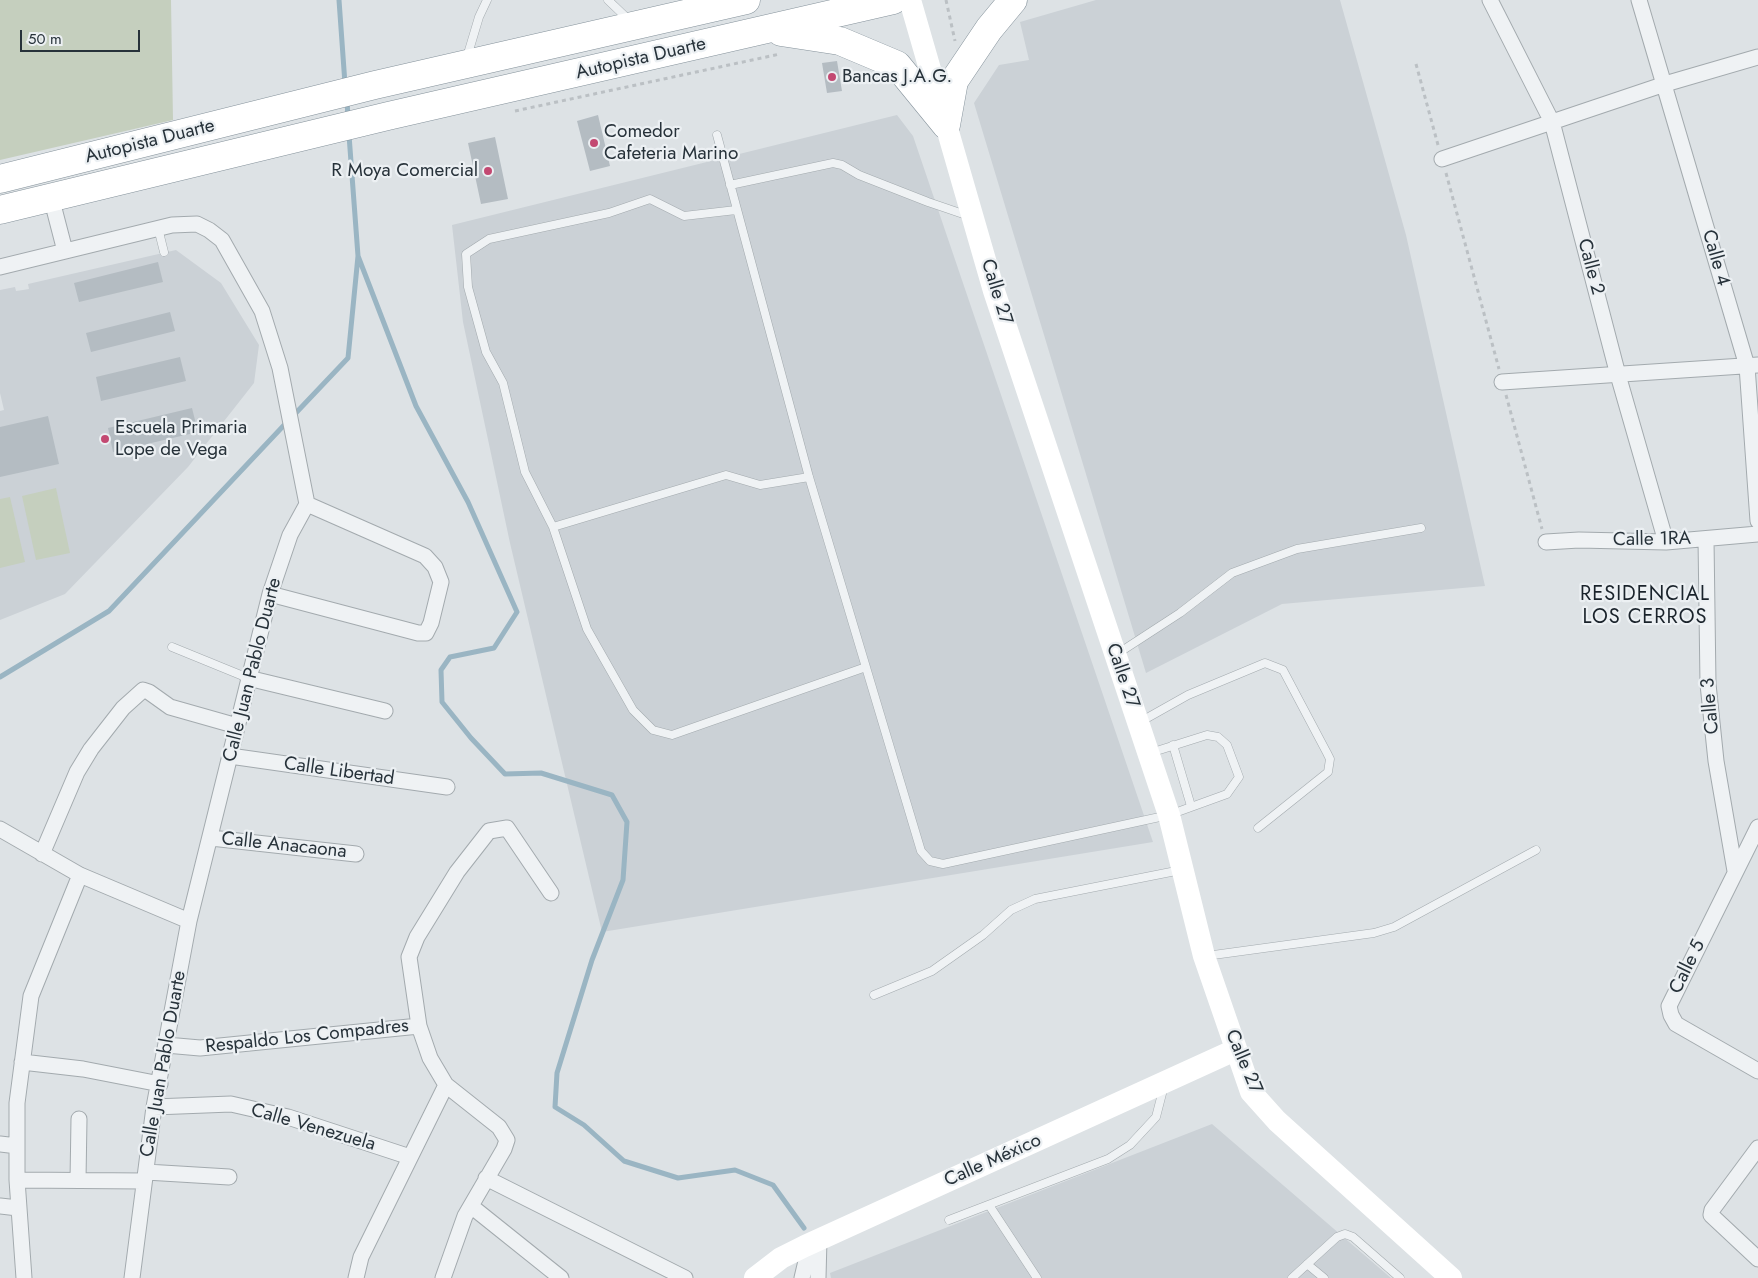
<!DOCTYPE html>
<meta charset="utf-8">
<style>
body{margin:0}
#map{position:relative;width:1758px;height:1278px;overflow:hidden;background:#dde2e5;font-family:Jost,sans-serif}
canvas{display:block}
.scale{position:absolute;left:20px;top:30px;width:120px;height:22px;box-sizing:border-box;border:2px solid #27323a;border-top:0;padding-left:6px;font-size:15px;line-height:18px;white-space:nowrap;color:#27323a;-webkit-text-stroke:4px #ecf0f3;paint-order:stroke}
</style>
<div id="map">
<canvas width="1758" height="1278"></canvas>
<div class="scale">50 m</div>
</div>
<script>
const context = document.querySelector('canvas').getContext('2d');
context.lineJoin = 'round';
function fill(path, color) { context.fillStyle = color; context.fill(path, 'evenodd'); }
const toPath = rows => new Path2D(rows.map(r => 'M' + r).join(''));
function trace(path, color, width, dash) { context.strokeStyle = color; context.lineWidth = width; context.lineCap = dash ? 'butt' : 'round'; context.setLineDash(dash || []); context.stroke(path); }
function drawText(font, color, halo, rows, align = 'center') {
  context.font = font + ' Jost,sans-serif'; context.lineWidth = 4.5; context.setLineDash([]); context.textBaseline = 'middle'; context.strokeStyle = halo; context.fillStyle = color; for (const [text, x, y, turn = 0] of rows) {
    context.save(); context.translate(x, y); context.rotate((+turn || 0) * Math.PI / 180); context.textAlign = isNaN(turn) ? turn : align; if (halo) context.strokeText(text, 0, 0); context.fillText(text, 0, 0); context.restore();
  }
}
const built = toPath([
 [1096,0,1340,0,1406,235,1485,586,1282,604,1146,673,974,103,999,65,1029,60,1020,22],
 [897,115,913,136,1153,842,602,932,510,543,463,322,452,225],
 [176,250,221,283,259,345,254,383,188,467,65,594,0,620,0,411,4,410,0,393,0,290,15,287,16,291,23,290,29,289,28,284],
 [1212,1124,1391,1278,831,1278,830,1273]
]);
const green = toPath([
 [0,0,171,0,173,120,0,160],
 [56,488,70,553,36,560,22,496],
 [10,497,25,562,0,568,0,499]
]);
const stream = toPath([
 [339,0,345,84],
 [347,100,348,119],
 [358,256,416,406,468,502,517,612,494,648,450,657,441,670,442,702,471,738,505,774,541,773,612,795,627,822,623,880,592,960,557,1073,555,1107,584,1125,624,1161,678,1178,735,1170,773,1185,804,1228],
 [293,416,348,358,358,256,349,135],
 [0,677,109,611,287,422]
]);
const building = toPath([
 [837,61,842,91,827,93,822,63],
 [598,115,610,166,590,171,577,121],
 [495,137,508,199,481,204,468,143],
 [158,262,163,282,79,302,74,283],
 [170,312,175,331,91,352,86,333],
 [180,357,186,381,101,401,96,377],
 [192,408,198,432,113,452,108,428],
 [48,416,59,464,0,477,0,427]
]);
const path = toPath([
 [946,0,955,41],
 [1416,64,1438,145],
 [515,111,780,54],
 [1446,173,1499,369],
 [1506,395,1542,529]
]);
const lane = toPath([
 [608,0,630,21],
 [467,57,479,17,487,0],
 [717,135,809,477,921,851,930,861,943,864,1169,815,1227,794,1239,777,1227,745,1218,737,1207,735,1150,753],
 [730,185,833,163,842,165,859,175,928,202,969,216],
 [736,210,684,216,650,199,609,213,489,239,466,254,468,287,486,352,503,383,525,472,553,527,587,629,633,710,653,730,672,735,866,667],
 [158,228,164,252],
 [553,527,726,475,760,485,809,477],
 [172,647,248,678],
 [1117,654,1180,613,1232,573,1297,549,1421,528],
 [1140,722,1188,695,1265,663,1283,670,1327,753,1330,759,1328,772,1258,828],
 [1173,745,1191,806],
 [1206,956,1374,933,1394,927,1536,850],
 [874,995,932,971,983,935,1011,910,1035,899,1181,870],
 [989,1205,1037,1278],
 [949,1220,1108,1159,1130,1145,1156,1117,1164,1086],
 [1307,1264,1324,1278],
 [1292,1278,1337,1237,1345,1234,1353,1237,1400,1278]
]);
const street = toPath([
 [1490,0,1552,122,1618,375,1666,542],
 [1639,0,1747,366,1758,521],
 [1442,159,1665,84,1758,57],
 [51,197,65,251],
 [0,267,172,225,197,224,209,230,222,240,262,311,280,368,307,504,290,535,270,594,189,921,154,1107,132,1278],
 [1502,382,1758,365],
 [1706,539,1708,684,1716,761,1735,871],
 [1546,542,1579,540,1666,542,1758,534],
 [270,594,418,633,426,633,431,623,441,582,435,567,425,556,307,504],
 [248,678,385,711],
 [230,756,447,787],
 [1758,827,1669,1006,1671,1015,1676,1024,1758,1071],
 [0,829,80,875,189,921],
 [211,838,356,854],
 [42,854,77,772,91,749,123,708,143,690,149,692,170,707,237,726],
 [166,1045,200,1048,419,1026],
 [22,1062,83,1069,160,1084],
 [154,1107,231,1104,288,1117,410,1157],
 [0,1144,17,1146],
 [1758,1148,1712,1210,1711,1215,1758,1259],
 [146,1172,229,1177],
 [486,1178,685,1278],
 [17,1180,144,1181],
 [78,1180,79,1119],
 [0,1206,18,1208],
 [471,1206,561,1278],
 [24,1278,17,1180,17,1103,31,996,80,875],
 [356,1278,361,1257,446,1085],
 [443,1278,465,1216,504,1149,507,1140,499,1127,446,1085,430,1058,419,1026,409,957,417,937,457,872,489,831,507,828,551,893],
 [802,1278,810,1244],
 [818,1278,819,1239]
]);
const secondary = toPath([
 [910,0,994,291,1169,815,1204,956,1251,1092,1277,1121,1451,1278],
 [755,1278,781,1258,805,1246,1235,1050]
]);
const highway = toPath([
 [781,32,840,41,897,65,946,125],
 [946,125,954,81,989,29,1013,0],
 [0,179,375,85,746,0],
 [0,210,388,116,893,0]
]);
const markers = [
 [832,77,5,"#c34972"],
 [594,143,5,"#c34972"],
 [488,171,5,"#c34972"],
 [105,439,5,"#c34972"]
];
const streetNames = [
 ["Autopista Duarte",641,59,-13],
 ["Autopista Duarte",150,142,-14],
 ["Calle 4",1715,258,74],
 ["Calle 2",1590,267,75],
 ["Calle 27",996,292,73],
 ["Calle 1RA",1652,540,-1],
 ["Calle Juan Pablo Duarte",253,670,-76],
 ["Calle 27",1122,676,71],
 ["Calle 3",1711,706,-95],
 ["Calle Libertad",339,772,8],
 ["Calle Anacaona",284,846,6],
 ["Calle 5",1688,967,-64],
 ["Respaldo Los Compadres",307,1037,-6],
 ["Calle 27",1243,1062,67],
 ["Calle Juan Pablo Duarte",164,1064,-80],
 ["Calle Venezuela",313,1128,16],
 ["Calle México",993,1161,-24]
];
const poiNames = [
 ["Bancas J.A.G.",842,77],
 ["Comedor",604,132],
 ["Cafeteria Marino",604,154],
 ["R Moya Comercial",478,171,"right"],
 ["Escuela Primaria",115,428],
 ["Lope de Vega",115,450]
];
const neighbourhoodNames = [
 ["RESIDENCIAL",1645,595],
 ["LOS CERROS",1645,618]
];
fill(built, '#cbd1d6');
fill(green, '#c5cfbe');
trace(stream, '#9ab5c3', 5);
fill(building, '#b4bcc2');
trace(lane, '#a3aaae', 9);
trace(street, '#a3aaae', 17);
trace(highway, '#85929b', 29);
trace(path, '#bbc0c4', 3, [4, 4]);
trace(lane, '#eff2f4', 8);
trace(street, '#eff2f4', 15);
trace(secondary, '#fff', 22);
trace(highway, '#fff', 28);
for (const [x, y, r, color] of markers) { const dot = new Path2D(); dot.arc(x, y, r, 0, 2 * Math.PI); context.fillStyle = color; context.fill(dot); trace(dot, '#ecf0f3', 2); }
drawText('19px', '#27323a', '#ecf0f3', streetNames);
drawText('19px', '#27323a', '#ecf0f3', poiNames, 'left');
context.letterSpacing = '1px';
drawText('20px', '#1a232b', '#ecf0f3', neighbourhoodNames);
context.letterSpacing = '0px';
</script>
